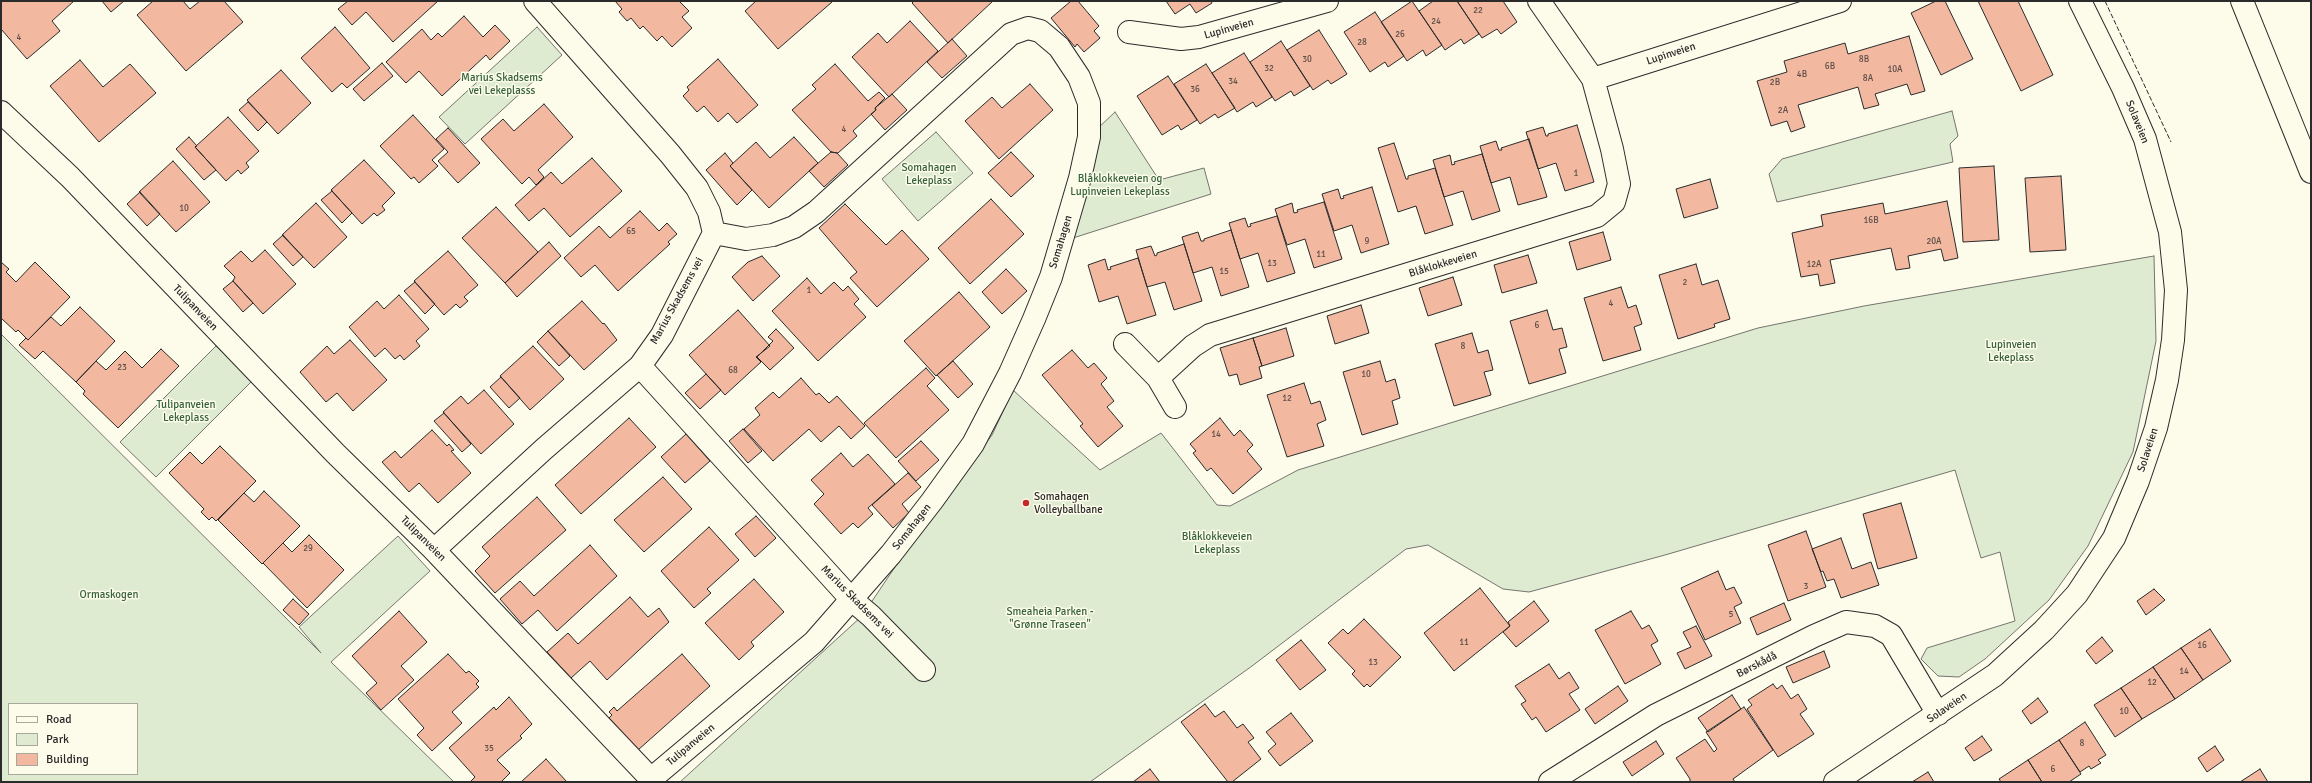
<!DOCTYPE html>
<meta charset="utf-8">
<style>
body{margin:0}
#map{position:relative;width:2312px;height:783px;overflow:hidden;background:#fdfbea;font-family:Signika,sans-serif}
canvas{display:block}
.frame{position:absolute;inset:0;border:2px solid #2b2b2b;pointer-events:none}
.legend{position:absolute;left:8px;top:703px;width:130px;height:72px;box-sizing:border-box;background:#fdfbea;border:1px solid #a9a89e;margin:0;padding:5px 7px;list-style:none;font-size:12px;color:#2b2b2b}
.legend li{display:flex;align-items:center;gap:8px;height:20px}
.legend b{width:20px;border:1px solid #a9a89e}
</style>
<div id="map">
<canvas width="2312" height="783"></canvas>
<div class="frame"></div>
<ul class="legend">
<li><b style="height:5px;background:#fdfbea"></b>Road</li>
<li><b style="height:11px;background:#deebd1"></b>Park</li>
<li><b style="height:11px;background:#f2b8a0"></b>Building</li>
</ul>
</div>
<script>
const context = document.querySelector('canvas').getContext('2d');
context.lineJoin = 'round';
function fill(path, color) { context.fillStyle = color; context.fill(path, 'evenodd'); }
const toPath = rows => new Path2D(rows.map(r => 'M' + r).join(''));
function trace(path, color, width, dash) { context.strokeStyle = color; context.lineWidth = width; context.lineCap = dash ? 'butt' : 'round'; context.setLineDash(dash || []); context.stroke(path); }
function drawText(font, color, halo, rows, align = 'center') {
  context.font = font + ' Signika,sans-serif'; context.lineWidth = 3; context.setLineDash([]); context.textBaseline = 'middle'; context.strokeStyle = halo; context.fillStyle = color; for (const [text, x, y, turn = 0] of rows) {
    context.save(); context.translate(x, y); context.rotate((+turn || 0) * Math.PI / 180); context.textAlign = isNaN(turn) ? turn : align; if (halo) context.strokeText(text, 0, 0); context.fillText(text, 0, 0); context.restore();
  }
}
const green = toPath([
 [537,27,562,55,465,144,439,117,537,27],
 [1952,111,1958,136,1950,144,1953,162,1777,202,1769,174,1782,159,1952,111],
 [1115,112,1159,180,1204,168,1211,194,1073,238,1096,130,1115,112],
 [936,132,973,173,918,221,882,179,936,132],
 [2154,256,2156,341,2133,452,2088,546,2049,600,1985,659,1959,677,1938,676,1921,659,1927,648,2015,621,2000,552,1981,558,1955,470,1665,555,1529,592,1503,589,1428,545,1406,549,1252,666,1090,782,680,782,862,616,895,567,992,435,1013,390,1100,470,1161,433,1217,505,1230,506,1298,470,1758,328,1864,306,2154,256],
 [1,334,321,653,299,627,398,536,430,571,331,662,454,782,1,782,1,334],
 [9,704,137,704,137,774,9,774,9,704],
 [216,346,252,381,156,477,120,442,216,346]
]);
const building = toPath([
 [1,1,74,1,52,21,60,31,27,59,1,29,1,1],
 [102,1,124,1,111,12,102,1],
 [153,1,183,1,190,9,200,1,224,1,243,22,186,71,137,15,153,1],
 [348,1,438,1,393,42,366,12,352,25,338,9,348,1],
 [615,1,679,1,689,11,682,17,692,28,672,47,662,36,657,41,643,26,640,29,631,18,627,21,619,12,622,9,615,1],
 [756,1,831,1,832,2,778,49,745,11,756,1],
 [914,1,993,1,948,43,912,3,914,1],
 [1071,1,1078,1,1099,26,1094,31,1100,38,1084,52,1077,44,1075,47,1051,18,1071,1],
 [1166,1,1211,1,1212,3,1196,13,1190,4,1175,14,1166,1],
 [1412,1,1442,45,1426,56,1423,50,1407,61,1381,22,1412,1],
 [1433,1,1457,1,1479,34,1464,44,1461,39,1445,50,1419,11,1433,1],
 [1457,1,1503,1,1517,22,1501,34,1497,29,1482,38,1457,1],
 [1936,1,1945,1,1973,59,1941,75,1911,13,1936,1],
 [1978,1,2018,1,2053,75,2021,91,1978,1],
 [1375,12,1404,56,1388,67,1385,62,1370,72,1344,32,1375,12],
 [464,16,483,37,495,25,510,41,490,60,486,55,442,96,419,71,406,83,386,62,422,29,431,40,438,33,442,37,464,16],
 [910,21,938,51,889,97,852,57,878,33,887,43,910,21],
 [335,27,370,68,347,88,342,83,332,92,301,58,335,27],
 [1319,30,1347,74,1331,84,1328,80,1313,90,1287,50,1319,30],
 [1909,36,1925,91,1911,95,1907,84,1875,94,1879,105,1864,109,1858,87,1798,105,1805,127,1791,132,1787,121,1771,126,1757,81,1787,72,1784,61,1845,43,1848,54,1909,36],
 [952,39,967,56,942,78,927,62,952,39],
 [1281,41,1310,86,1294,96,1291,91,1275,101,1250,62,1281,41],
 [1244,53,1272,97,1256,107,1253,102,1237,112,1212,73,1244,53],
 [718,59,758,105,737,123,728,113,718,122,704,106,697,112,683,96,689,90,687,87,718,59],
 [80,60,103,87,130,64,156,93,99,142,50,86,80,60],
 [382,63,393,76,364,101,353,89,382,63],
 [835,64,868,101,879,92,885,98,875,108,876,110,853,131,857,136,838,153,831,152,792,110,816,89,812,85,835,64],
 [1206,64,1235,108,1218,118,1215,114,1200,124,1174,84,1206,64],
 [281,70,311,103,278,134,247,100,281,70],
 [1168,76,1197,120,1181,130,1178,125,1162,135,1137,96,1168,76],
 [1030,84,1053,110,999,159,965,121,992,97,1002,108,1030,84],
 [892,94,907,110,885,130,871,114,876,110,875,108,892,94],
 [248,102,267,122,258,131,239,110,248,102],
 [544,104,573,137,538,170,544,177,536,185,529,177,522,184,481,139,503,119,514,131,544,104],
 [413,115,444,149,432,160,438,166,419,183,414,177,411,179,380,146,413,115],
 [228,117,259,151,246,163,249,167,241,174,238,170,226,181,195,147,228,117],
 [1577,125,1594,182,1565,191,1556,163,1538,169,1526,132,1543,127,1546,136,1548,136,1548,134,1577,125],
 [448,128,480,163,458,183,438,161,448,152,436,139,448,128],
 [189,137,197,146,195,147,216,170,204,180,176,149,189,137],
 [794,137,818,163,769,208,730,166,756,142,770,158,794,137],
 [1529,139,1547,197,1518,205,1510,177,1491,183,1480,146,1496,141,1499,150,1502,150,1501,148,1529,139],
 [1394,143,1406,179,1408,179,1408,176,1435,168,1453,225,1425,234,1416,206,1398,212,1378,148,1394,143],
 [831,152,837,153,848,165,824,187,809,171,831,152],
 [1011,152,1034,176,1011,197,988,173,1011,152],
 [725,153,733,163,730,166,752,190,737,205,706,170,725,153],
 [1482,154,1500,211,1472,220,1463,191,1444,197,1433,160,1450,155,1452,165,1455,164,1454,162,1482,154],
 [592,158,622,191,570,237,544,208,529,221,515,205,551,172,562,184,592,158],
 [364,160,395,193,382,206,385,210,377,216,374,213,362,224,331,190,364,160],
 [173,161,210,202,176,232,139,192,173,161],
 [1994,166,1999,240,1963,242,1959,168,1994,166],
 [2061,176,2066,250,2030,252,2025,178,2061,176],
 [1710,179,1718,208,1684,218,1676,189,1710,179],
 [1372,187,1389,244,1361,253,1352,225,1334,231,1322,194,1338,189,1341,199,1344,198,1343,196,1372,187],
 [332,191,352,213,342,223,321,200,332,191],
 [140,192,160,214,147,226,127,204,140,192],
 [991,199,1024,234,970,284,938,248,991,199],
 [1947,201,1958,258,1944,261,1941,249,1908,256,1910,268,1896,270,1891,248,1830,260,1835,283,1820,286,1818,274,1801,277,1792,233,1823,226,1821,215,1883,203,1885,214,1947,201],
 [1324,202,1342,259,1314,268,1305,239,1287,245,1275,209,1292,203,1294,213,1298,212,1297,210,1324,202],
 [316,203,347,237,314,268,282,235,316,203],
 [845,204,886,245,902,230,929,259,877,307,850,278,857,272,819,228,845,204],
 [496,207,538,252,505,283,462,238,496,207],
 [640,211,659,231,667,223,677,234,668,242,670,244,618,291,595,265,581,277,564,258,599,226,610,238,640,211],
 [1277,216,1295,273,1267,282,1258,253,1240,259,1229,223,1245,218,1248,227,1251,226,1250,224,1277,216],
 [1231,230,1249,287,1221,296,1212,267,1193,273,1182,237,1198,232,1201,241,1204,241,1204,239,1231,230],
 [1603,232,1611,260,1577,270,1569,242,1603,232],
 [283,235,303,257,293,266,273,244,283,235],
 [549,242,561,256,517,297,505,283,549,242],
 [1184,244,1202,301,1174,310,1165,282,1147,287,1136,250,1151,246,1155,256,1157,255,1157,253,1184,244],
 [265,250,296,284,263,314,233,281,235,277,224,266,241,251,252,262,265,250],
 [448,251,478,285,464,297,468,301,460,308,456,304,444,315,414,281,448,251],
 [1528,255,1537,283,1502,293,1494,265,1528,255],
 [762,256,780,276,753,301,732,277,748,262,762,256],
 [1138,258,1156,315,1127,324,1118,296,1099,302,1088,265,1105,259,1108,270,1111,269,1110,267,1138,258],
 [1,262,9,269,6,272,16,282,35,262,70,297,28,340,18,330,16,332,1,318,1,262],
 [1696,264,1702,285,1718,280,1730,319,1714,324,1715,327,1678,339,1659,275,1696,264],
 [1006,269,1027,291,1002,314,982,292,1006,269],
 [1453,277,1462,305,1428,316,1419,288,1453,277],
 [807,278,821,294,834,282,843,291,848,286,859,299,854,304,866,317,818,361,772,311,807,278],
 [233,281,253,303,243,312,223,289,233,281],
 [415,282,435,304,425,314,404,291,415,282],
 [1621,287,1628,308,1636,305,1642,324,1634,327,1641,350,1603,361,1584,298,1621,287],
 [959,292,990,327,936,376,904,341,959,292],
 [399,295,429,329,416,341,420,346,404,360,400,355,395,359,385,348,375,357,349,327,377,301,384,309,399,295],
 [582,301,603,324,604,323,617,340,584,370,548,331,582,301],
 [1361,305,1369,333,1335,344,1327,316,1361,305],
 [80,307,115,341,76,382,43,351,35,359,19,345,26,338,28,340,51,317,61,326,80,307],
 [738,310,770,346,756,357,761,362,725,395,689,355,738,310],
 [1547,310,1553,330,1562,328,1567,347,1559,349,1566,373,1529,384,1510,321,1547,310],
 [1286,328,1294,356,1262,366,1253,338,1286,328],
 [776,329,794,348,770,370,757,357,773,341,768,337,776,329],
 [548,331,570,356,559,366,537,342,548,331],
 [1472,333,1478,353,1488,350,1493,370,1484,372,1491,395,1454,406,1435,344,1472,333],
 [1253,338,1262,366,1259,367,1262,378,1240,385,1237,374,1229,376,1220,348,1253,338],
 [350,340,387,380,353,411,337,393,326,402,300,372,327,346,334,354,350,340],
 [533,346,564,379,530,410,500,376,533,346],
 [161,349,179,366,118,428,83,394,85,391,76,382,96,361,106,370,125,351,142,368,161,349],
 [1072,350,1088,368,1094,363,1107,378,1101,384,1114,401,1107,407,1123,426,1098,447,1080,426,1083,424,1042,375,1072,350],
 [953,361,973,384,958,398,937,375,953,361],
 [1380,361,1386,382,1395,379,1400,398,1392,401,1398,424,1362,435,1343,372,1380,361],
 [926,368,935,378,927,386,949,410,896,458,864,423,926,368],
 [706,374,721,390,700,409,685,393,706,374],
 [501,377,520,398,509,408,490,387,501,377],
 [801,378,816,395,819,393,829,403,837,396,865,426,851,439,839,426,821,442,809,429,773,461,744,429,760,415,755,408,773,392,779,398,801,378],
 [1304,383,1311,404,1320,401,1326,420,1317,424,1324,446,1287,457,1267,395,1304,383],
 [484,390,514,424,481,454,443,412,461,396,468,404,484,390],
 [444,413,471,444,462,452,434,421,444,413],
 [629,418,656,447,581,514,555,485,629,418],
 [1220,418,1234,436,1240,430,1253,445,1247,451,1262,469,1233,494,1211,468,1207,471,1193,453,1196,451,1190,444,1220,418],
 [743,429,762,451,748,463,729,441,743,429],
 [432,430,447,446,449,444,454,450,451,451,471,473,438,503,419,483,409,492,382,462,395,451,401,458,432,430],
 [686,434,710,461,685,483,661,457,686,434],
 [921,441,939,460,916,481,898,461,921,441],
 [220,446,256,481,216,521,212,517,209,520,201,512,204,509,169,473,190,452,202,464,220,446],
 [841,453,853,467,868,454,895,484,868,508,873,514,858,528,853,523,841,534,814,504,824,494,811,480,841,453],
 [908,473,921,487,902,504,909,513,893,528,872,505,908,473],
 [663,477,692,509,644,552,614,520,663,477],
 [264,491,300,526,262,564,218,520,244,493,254,502,264,491],
 [537,497,566,530,495,593,475,571,490,556,482,547,537,497],
 [1901,503,1917,558,1878,569,1863,514,1901,503],
 [756,516,776,538,755,557,735,534,756,516],
 [709,527,739,560,707,589,711,593,694,608,661,571,709,527],
 [1806,531,1826,587,1788,601,1768,545,1806,531],
 [309,535,344,570,307,608,263,563,283,543,292,552,309,535],
 [1841,538,1852,569,1871,562,1879,585,1841,598,1834,579,1827,581,1823,571,1821,572,1812,549,1841,538],
 [590,545,617,576,557,631,538,610,522,624,500,599,520,581,534,596,590,545],
 [1718,571,1726,590,1734,587,1742,603,1734,607,1741,623,1705,640,1681,588,1718,571],
 [754,579,784,612,751,642,754,646,739,660,705,623,754,579],
 [1480,588,1510,626,1454,671,1424,633,1480,588],
 [2154,589,2165,600,2146,615,2137,601,2154,589],
 [630,597,648,617,659,608,669,622,607,680,590,661,571,678,547,652,568,633,578,644,630,597],
 [293,599,309,614,299,625,283,610,293,599],
 [1534,601,1549,621,1516,647,1503,632,1510,626,1508,622,1534,601],
 [1784,603,1791,620,1757,635,1750,618,1784,603],
 [399,611,427,642,401,666,414,680,381,710,366,693,377,683,352,656,399,611],
 [1631,611,1642,629,1649,625,1658,641,1651,645,1661,664,1625,684,1595,630,1631,611],
 [1364,619,1401,657,1370,687,1367,684,1364,687,1352,674,1355,671,1328,643,1343,629,1348,634,1364,619],
 [1696,626,1712,656,1685,669,1677,653,1691,647,1683,632,1696,626],
 [2210,629,2231,661,2203,680,2181,648,2210,629],
 [2102,637,2113,651,2096,664,2086,651,2102,637],
 [1301,640,1326,670,1300,690,1276,660,1301,640],
 [2181,648,2203,680,2175,699,2153,667,2181,648],
 [1824,651,1830,667,1793,683,1786,667,1824,651],
 [448,654,466,673,469,671,479,681,476,684,479,687,452,712,462,723,432,751,417,735,424,728,398,699,448,654],
 [682,654,710,686,638,750,609,718,612,715,609,712,614,707,617,711,682,654],
 [1549,664,1559,679,1569,672,1579,688,1569,694,1580,710,1546,732,1536,717,1532,720,1521,704,1526,701,1515,686,1549,664],
 [2153,667,2175,699,2142,719,2121,688,2153,667],
 [1773,684,1777,689,1782,685,1791,699,1798,694,1807,709,1800,714,1814,734,1778,757,1747,709,1752,705,1748,700,1773,684],
 [1618,686,1628,701,1595,724,1585,709,1618,686],
 [2121,688,2142,719,2115,737,2094,705,2121,688],
 [1732,695,1741,709,1708,732,1698,718,1732,695],
 [509,697,532,724,520,736,522,738,497,760,510,773,501,782,470,782,475,777,449,748,494,707,496,710,509,697],
 [2038,698,2048,712,2031,724,2022,711,2038,698],
 [1205,704,1215,717,1224,711,1237,728,1243,724,1254,738,1248,742,1261,759,1232,782,1228,782,1181,722,1205,704],
 [1744,707,1773,750,1733,779,1735,782,1690,782,1690,779,1676,758,1705,739,1714,752,1717,749,1706,732,1744,707],
 [1291,713,1313,741,1280,766,1268,751,1276,744,1266,732,1291,713],
 [2085,722,2106,755,2098,760,2101,763,2091,769,2089,766,2080,772,2059,740,2085,722],
 [1982,736,1992,750,1974,761,1965,748,1982,736],
 [2059,740,2081,774,2069,782,2042,782,2028,760,2059,740],
 [1656,741,1664,754,1632,776,1623,762,1656,741],
 [2215,746,2224,760,2207,772,2198,758,2215,746],
 [546,759,567,782,521,782,546,759],
 [2028,760,2042,782,2001,782,1999,779,2028,760],
 [1150,769,1160,782,1133,782,1150,769],
 [2260,769,2268,782,2240,782,2260,769],
 [1928,772,1934,782,1912,782,1928,772]
]);
const street = toPath([
 [535,1,670,154,697,188,709,212,714,233,662,335,640,366,852,600,871,616,924,670],
 [1539,1,1593,79,1840,1],
 [1129,32,1181,39,1199,37,1327,1],
 [1,112,70,177,335,453,434,550,651,779,814,642,891,554,932,501,973,444,1010,373,1034,319,1051,277,1080,178,1089,137,1089,103,1079,77,1059,47,1040,31,1028,28,1011,34,816,212,794,227,773,235,746,239,714,233],
 [1125,344,1158,378,1175,407],
 [1158,378,1193,346,1210,335,1597,216,1614,202,1619,184,1612,149,1593,79],
 [434,550,544,449,640,366],
 [1550,782,1656,715,1814,636,1846,622,1875,626,1891,635,1938,714],
 [1835,782,1995,675,2044,630,2077,594,2114,538,2138,481,2156,428,2167,380,2173,340,2176,290,2170,232,2145,139,2123,88,2080,1]
]);
const highway = toPath([
 [2242,1,2311,172]
]);
const fence = toPath([
 [2105,1,2171,142]
]);
const markers = [
 [1026,503,4,"#c62828"]
];
const numberNames = [
 ["22",1478,11],
 ["24",1436,22],
 ["26",1400,35],
 ["4",19,38],
 ["28",1362,43],
 ["30",1307,60],
 ["8B",1864,60],
 ["6B",1830,67],
 ["32",1269,69],
 ["10A",1895,70],
 ["4B",1802,75],
 ["8A",1868,79],
 ["34",1233,82],
 ["2B",1775,83],
 ["36",1195,90],
 ["2A",1783,111],
 ["4",844,130],
 ["1",1576,174],
 ["10",184,209],
 ["16B",1871,221],
 ["65",631,232],
 ["9",1367,242],
 ["20A",1934,242],
 ["11",1321,255],
 ["13",1272,264],
 ["12A",1814,265],
 ["15",1224,272],
 ["2",1685,283],
 ["1",809,291],
 ["4",1611,304],
 ["6",1537,326],
 ["8",1463,347],
 ["23",122,368],
 ["68",733,371],
 ["10",1366,375],
 ["12",1287,399],
 ["14",1216,435],
 ["29",308,549],
 ["3",1806,587],
 ["5",1731,615],
 ["11",1464,643],
 ["16",2202,646],
 ["13",1373,663],
 ["14",2184,672],
 ["12",2152,683],
 ["10",2124,712],
 ["8",2082,744],
 ["35",489,749],
 ["6",2053,770]
];
const streetNames = [
 ["Lupinveien",1229,29,-16],
 ["Lupinveien",1671,54,-18],
 ["Solaveien",2137,122,68],
 ["Somahagen",1061,242,-73],
 ["Blåklokkeveien",1443,264,-17],
 ["Marius Skadsems vei",677,301,-61],
 ["Tulipanveien",195,308,46],
 ["Solaveien",2148,450,-72],
 ["Somahagen",912,527,-52],
 ["Tulipanveien",423,539,45],
 ["Marius Skadsems vei",857,602,45],
 ["Børskådå",1757,665,-27],
 ["Solaveien",1947,708,-34],
 ["Tulipanveien",691,745,-40]
];
const parkNames = [
 ["Marius Skadsems",502,78],
 ["vei Lekeplasss",502,91],
 ["Somahagen",929,168],
 ["Lekeplass",929,181],
 ["Blåklokkeveien og",1120,179],
 ["Lupinveien Lekeplass",1120,192],
 ["Lupinveien",2011,345],
 ["Lekeplass",2011,358],
 ["Tulipanveien",186,405],
 ["Lekeplass",186,418],
 ["Blåklokkeveien",1217,537],
 ["Lekeplass",1217,550],
 ["Ormaskogen",109,595],
 ["Smeaheia Parken -",1050,612],
 ["\"Grønne Traseen\"",1050,625]
];
const poiNames = [
 ["Somahagen",1034,497],
 ["Volleyballbane",1034,510]
];
fill(green, '#deebd1');
trace(green, '#74746e', 1);
fill(building, '#f2b8a0');
trace(building, '#2b2b2b', 1);
trace(street, '#2b2b2b', 24);
trace(highway, '#2b2b2b', 24);
trace(street, '#fdfbea', 22);
trace(highway, '#fdfbea', 22);
trace(fence, '#2b2b2b', 1, [5, 2]);
for (const [x, y, r, color] of markers) { const dot = new Path2D(); dot.arc(x, y, r, 0, 2 * Math.PI); context.fillStyle = color; context.fill(dot); trace(dot, '#fdfbea', 1.5); }
drawText('9px', '#5d4e48', null, numberNames);
drawText('11px', '#2b2b2b', '#fdfbea', streetNames);
drawText('11px', '#34623c', '#fdfbea', parkNames);
drawText('11px', '#2b2b2b', '#fdfbea', poiNames, 'left');
</script>
